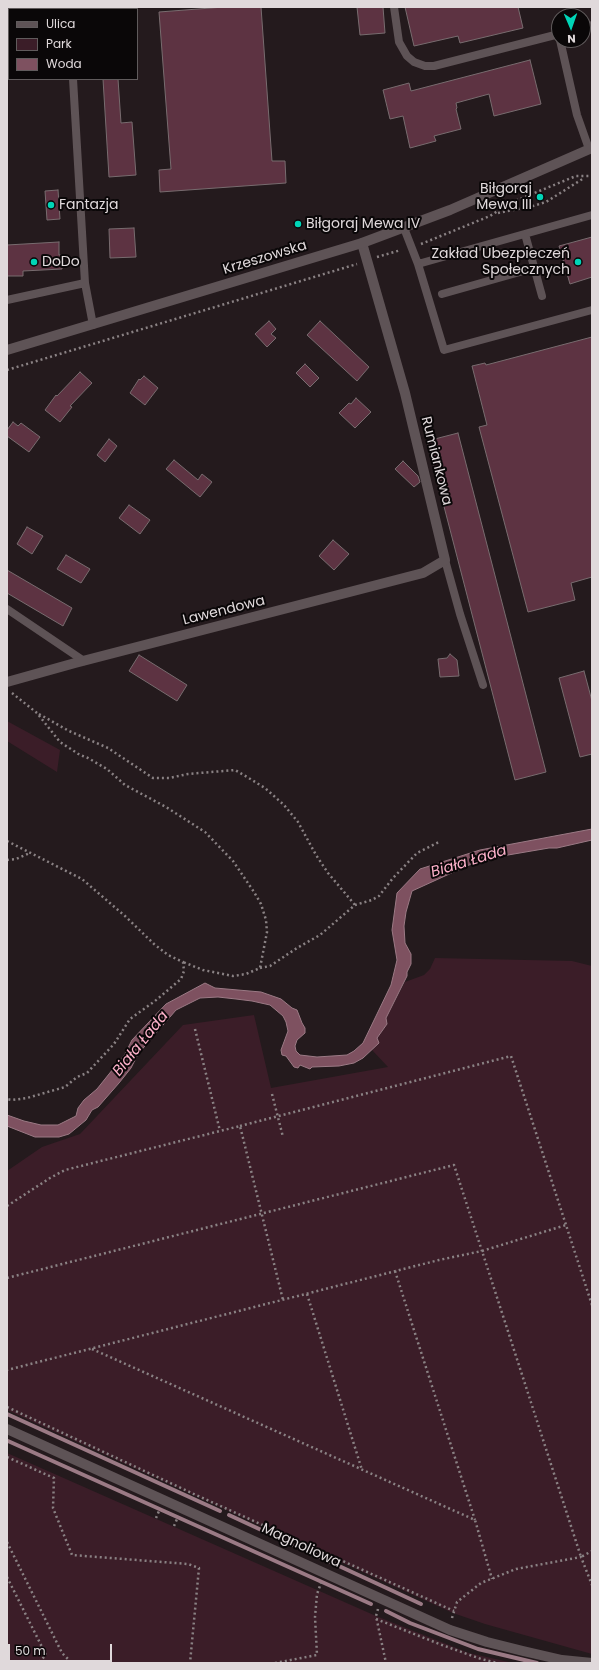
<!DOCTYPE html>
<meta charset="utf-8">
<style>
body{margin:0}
#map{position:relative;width:599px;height:1670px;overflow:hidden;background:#241a1d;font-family:Poppins,sans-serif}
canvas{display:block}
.frame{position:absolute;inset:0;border:8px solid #e0d9db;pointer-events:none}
.legend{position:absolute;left:8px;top:8px;width:130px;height:72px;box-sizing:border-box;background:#0a0708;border:1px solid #605b5c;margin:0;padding:5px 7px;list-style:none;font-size:12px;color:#e0d9db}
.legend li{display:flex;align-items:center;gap:8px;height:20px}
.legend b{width:20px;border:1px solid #605b5c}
.north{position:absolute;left:551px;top:8px;width:40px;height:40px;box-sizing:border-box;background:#0a0708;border:1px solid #605b5c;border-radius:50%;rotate:178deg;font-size:11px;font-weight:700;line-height:16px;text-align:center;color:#e0d9db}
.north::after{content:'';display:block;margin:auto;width:14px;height:18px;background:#00d5b7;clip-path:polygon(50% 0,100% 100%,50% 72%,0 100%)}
.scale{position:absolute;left:8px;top:1644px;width:104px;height:18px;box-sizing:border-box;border:2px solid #e0d9db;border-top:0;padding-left:5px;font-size:12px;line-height:14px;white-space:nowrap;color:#e0d9db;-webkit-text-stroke:3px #0a0708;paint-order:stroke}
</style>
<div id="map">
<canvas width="599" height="1670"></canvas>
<div class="frame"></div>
<ul class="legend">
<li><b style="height:5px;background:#5e5356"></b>Ulica</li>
<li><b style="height:11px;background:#3b1d28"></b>Park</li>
<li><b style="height:11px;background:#7e5160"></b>Woda</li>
</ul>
<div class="north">N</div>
<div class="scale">50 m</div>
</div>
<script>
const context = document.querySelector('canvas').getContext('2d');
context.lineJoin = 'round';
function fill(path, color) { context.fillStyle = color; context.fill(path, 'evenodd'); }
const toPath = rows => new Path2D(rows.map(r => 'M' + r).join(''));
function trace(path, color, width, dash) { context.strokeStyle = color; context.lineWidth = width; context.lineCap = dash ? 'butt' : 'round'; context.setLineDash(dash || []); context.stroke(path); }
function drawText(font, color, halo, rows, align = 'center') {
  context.font = font + ' Poppins,sans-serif'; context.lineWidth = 4; context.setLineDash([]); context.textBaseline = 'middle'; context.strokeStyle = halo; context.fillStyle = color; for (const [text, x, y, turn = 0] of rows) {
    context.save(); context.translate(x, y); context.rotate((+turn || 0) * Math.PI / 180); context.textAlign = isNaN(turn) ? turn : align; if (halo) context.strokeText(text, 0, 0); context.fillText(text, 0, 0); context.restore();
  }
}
const green = toPath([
 [7,721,60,750,57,772,7,741],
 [435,958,572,961,592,966,592,1654,485,1624,453,1613,7,1410,7,1171,42,1147,80,1134,183,1025,254,1015,271,1088,388,1067,372,1050,378,1043,377,1038,387,1024,386,1018,405,982,424,975,430,969],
 [7,1453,376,1616,469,1653,513,1663,7,1663]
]);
const water = toPath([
 [592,829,592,840,557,848,549,848,508,855,469,865,412,891,406,912,404,926,405,943,411,954,411,964,407,972,407,976,386,1018,387,1024,377,1038,379,1043,363,1058,354,1063,339,1066,312,1067,310,1069,300,1065,298,1068,294,1067,286,1056,282,1055,281,1050,288,1031,286,1022,283,1016,270,1005,252,1001,236,999,218,997,200,998,176,1010,138,1054,131,1068,119,1083,98,1107,92,1110,86,1120,69,1134,59,1137,35,1137,7,1126,7,1115,24,1121,41,1125,58,1125,76,1116,78,1108,84,1100,97,1089,125,1054,132,1040,166,1004,205,983,215,988,261,992,281,999,292,1008,297,1010,302,1023,305,1028,305,1033,297,1040,295,1046,296,1051,300,1055,317,1057,347,1055,354,1051,363,1043,391,985,397,960,392,930,397,893,420,869,480,850,592,829]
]);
const stream = toPath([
 [7,1414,220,1511],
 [8,1441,371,1604],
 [229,1515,421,1604],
 [386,1611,410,1623,478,1649,537,1663]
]);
const building = toPath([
 [224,7,261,7,272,161,285,161,286,183,160,192,159,170,171,169,159,12,224,7],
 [357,7,383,7,385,33,360,35,357,7],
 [405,7,518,7,523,28,460,43,458,36,414,46,405,7],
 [530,60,541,104,494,116,489,94,456,103,457,108,456,109,461,129,434,136,436,141,410,148,403,116,390,119,383,90,409,83,411,91,530,60],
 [103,79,118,79,121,123,132,122,136,175,109,177,103,79],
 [58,190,60,219,47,220,45,191,58,190],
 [134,228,136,257,110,258,109,229,134,228],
 [592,237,592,277,570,284,559,246,592,237],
 [59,242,59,255,62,255,62,269,23,271,23,276,7,276,7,245,59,242],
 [269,321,276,329,271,334,276,338,267,347,255,334,269,321],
 [320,321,369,367,357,381,307,335,320,321],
 [592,337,592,577,571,583,575,600,528,612,479,427,487,425,472,366,485,363,486,365,592,337],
 [305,364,319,378,310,387,296,373,305,364],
 [80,372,92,383,70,406,72,407,60,422,45,410,56,395,57,396,80,372],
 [144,376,158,388,145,405,130,393,139,379,140,380,144,376],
 [356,398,371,412,355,428,339,413,349,403,351,404,356,398],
 [13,422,18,426,21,423,40,437,29,452,7,436,7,430,13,422],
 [458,433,546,772,515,780,427,441,458,433],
 [109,439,117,446,105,462,97,455,109,439],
 [174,460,198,480,202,474,212,482,200,497,166,469,174,460],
 [403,461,418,476,420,482,414,487,395,469,403,461],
 [129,505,150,520,140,534,119,518,129,505],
 [27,527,43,536,32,554,17,544,27,527],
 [333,540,349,554,334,570,319,556,333,540],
 [66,555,90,569,81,583,57,569,66,555],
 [7,570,72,608,63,626,7,593,7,570],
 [450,654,457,660,459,676,440,677,438,659,447,658,450,654],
 [139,655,187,685,177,701,129,671,139,655],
 [584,671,592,701,592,754,580,757,559,678,584,671]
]);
const path = toPath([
 [498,213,533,206,546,202,584,178],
 [421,244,490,216,510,203,576,176,592,176],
 [377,257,401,250],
 [7,370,357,264],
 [12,693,37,713,60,742,80,755,88,758,107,769,125,785,166,807,205,832,233,861,254,892,261,904,266,920,267,932,260,968,246,974,233,976,203,970,183,962],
 [39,714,69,731,108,748,153,778,169,778,188,774,235,770,247,777,265,788,284,805,298,822,316,855,328,873,355,905],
 [7,841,82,879,125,916,154,944,168,955,183,962,184,971,181,979,155,1001,130,1019,114,1044,87,1073,77,1077,65,1087,27,1098,12,1100,7,1099],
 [7,860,16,859,30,853],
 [260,968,270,966,297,948,320,935,355,905,372,900,379,896,393,878,417,853,439,842],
 [195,1029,220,1131],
 [272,1094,283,1137],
 [240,1126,511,1056,566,1225],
 [7,1206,50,1178,65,1170,240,1126,283,1300],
 [395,1271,475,1520],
 [7,1278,454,1165,482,1251,439,1260,7,1370],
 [307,1294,362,1470],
 [592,1305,566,1225,482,1251,581,1557,592,1551],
 [92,1349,475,1520,492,1579],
 [7,1407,196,1495,454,1611],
 [7,1457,54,1478,53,1508,72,1555,188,1564,199,1568,190,1663],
 [156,1518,159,1511],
 [174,1526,177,1519],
 [7,1542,62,1653,72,1663],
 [7,1577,46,1655,38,1663],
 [378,1609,376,1616,386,1663],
 [452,1618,457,1602,481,1583,516,1569,581,1557,592,1585],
 [376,1619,442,1645,481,1659,498,1663],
 [275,1663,317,1655,315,1617,317,1594,321,1583]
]);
const lane = toPath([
 [394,7,399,42,407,56,414,62,425,66,434,66,559,34],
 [7,11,9,12],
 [583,28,592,25],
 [560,40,577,115,589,149],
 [73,79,85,283,93,325],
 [404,228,418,264,444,350,592,310],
 [525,234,542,296],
 [418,264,592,215],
 [442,294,534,268],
 [7,300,85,283],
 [445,560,460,614,483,685],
 [7,609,84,661]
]);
const street = toPath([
 [7,682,75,663,423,573,445,560,405,393,362,243],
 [7,1429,450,1630,487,1642,523,1651,562,1660,592,1663]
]);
const secondary = toPath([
 [7,350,362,243,450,210,592,148]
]);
const markers = [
 [540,197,4,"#00d5b7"],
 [51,205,4,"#00d5b7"],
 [298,224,4,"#00d5b7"],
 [34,262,4,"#00d5b7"],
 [578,262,4,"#00d5b7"]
];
const poiNames = [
 ["Biłgoraj",532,189,"right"],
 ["Mewa III",532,205,"right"],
 ["Fantazja",59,205],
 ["Biłgoraj Mewa IV",306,224],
 ["Zakład Ubezpieczeń",570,254,"right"],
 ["Społecznych",570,270,"right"],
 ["DoDo",42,262]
];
const streetNames = [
 ["Krzeszowska",265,258,-17],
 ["Rumiankowa",436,461,76],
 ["Lawendowa",224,611,-14],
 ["Magnoliowa",301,1546,25]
];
const waterNames = [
 ["Biała Łada",469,862,-17],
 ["Biała Łada",141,1044,-51]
];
fill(green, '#3b1d28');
fill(water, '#7e5160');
trace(water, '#9b7a85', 1);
trace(stream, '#9b7a85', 4);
fill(building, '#5d3342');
trace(building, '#786c6f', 1);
trace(path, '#8a8284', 2.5, [2, 3]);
trace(lane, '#5e5356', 8);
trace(street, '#5e5356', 10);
trace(secondary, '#5e5356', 10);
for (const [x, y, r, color] of markers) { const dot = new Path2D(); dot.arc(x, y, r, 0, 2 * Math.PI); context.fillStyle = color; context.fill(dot); trace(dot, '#0a0708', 1.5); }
drawText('14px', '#e0d9db', '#0a0708', poiNames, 'left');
drawText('14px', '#e0d9db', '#0a0708', streetNames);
drawText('italic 15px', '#feb2cb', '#0a0708', waterNames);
</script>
